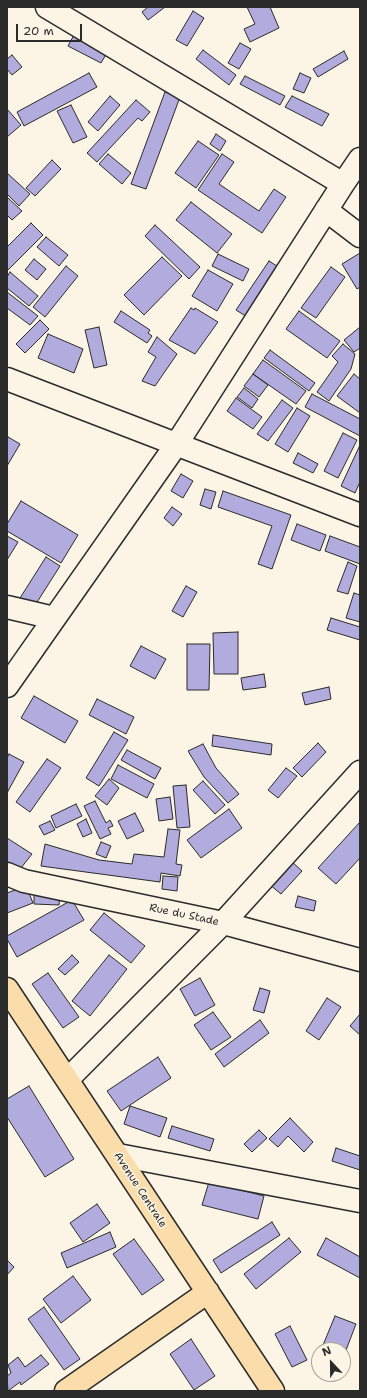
<!DOCTYPE html>
<style>
body{margin:0}
#map{position:relative;width:367px;height:1398px;overflow:hidden;background:#fcf5e5;font-family:"Shantell Sans",sans-serif}
canvas{display:block}
.frame{position:absolute;inset:0;border:8px solid #2b2b2b;pointer-events:none}
.north{position:absolute;left:311px;top:1342px;width:40px;height:40px;box-sizing:border-box;background:#fcf5e5;border:1px solid #a8a49b;border-radius:50%;rotate:338deg;font-size:11px;font-weight:700;line-height:16px;text-align:center;color:#2b2b2b}
.north::after{content:'';display:block;margin:auto;width:14px;height:18px;background:#2b2b2b;clip-path:polygon(50% 0,100% 100%,50% 72%,0 100%)}
.scale{position:absolute;left:16px;top:24px;width:66px;height:18px;box-sizing:border-box;border:2px solid #2b2b2b;border-top:0;padding-left:5px;font-size:12px;line-height:14px;white-space:nowrap;color:#2b2b2b;-webkit-text-stroke:3px #fcf5e5;paint-order:stroke}
</style>
<div id="map">
<canvas width="367" height="1398"></canvas>
<div class="frame"></div>
<div class="north">N</div>
<div class="scale">20 m</div>
</div>
<script>
const context = document.querySelector('canvas').getContext('2d');
context.lineJoin = 'round';
function fill(path, color) { context.fillStyle = color; context.fill(path, 'evenodd'); }
const toPath = rows => new Path2D(rows.map(r => 'M' + r).join(''));
function trace(path, color, width, dash) { context.strokeStyle = color; context.lineWidth = width; context.lineCap = dash ? 'butt' : 'round'; context.setLineDash(dash || []); context.stroke(path); }
function drawText(font, color, halo, rows, align = 'center') {
  context.font = font + ' "Shantell Sans",sans-serif'; context.lineWidth = 3; context.setLineDash([]); context.textBaseline = 'middle'; context.strokeStyle = halo; context.fillStyle = color; for (const [text, x, y, turn = 0] of rows) {
    context.save(); context.translate(x, y); context.rotate((+turn || 0) * Math.PI / 180); context.textAlign = isNaN(turn) ? turn : align; if (halo) context.strokeText(text, 0, 0); context.fillText(text, 0, 0); context.restore();
  }
}
const building = toPath([
 [148,7,165,7,148,20,142,12,148,7],
 [247,7,270,7,279,28,250,42,244,29,255,24,247,7],
 [193,11,204,18,187,46,176,40,193,11],
 [75,33,108,51,101,63,68,46,75,33],
 [240,43,251,49,239,69,228,63,240,43],
 [203,50,236,75,229,85,196,59,203,50],
 [344,51,348,59,318,77,313,69,344,51],
 [12,55,22,67,12,75,7,69,7,59,12,55],
 [89,73,97,87,24,126,17,112,89,73],
 [300,73,311,78,304,93,293,89,300,73],
 [245,76,285,96,280,105,240,84,245,76],
 [165,92,180,97,146,189,131,184,165,92],
 [110,96,120,105,98,131,88,122,110,96],
 [292,96,329,114,322,126,285,107,292,96],
 [136,100,150,112,142,121,138,118,97,162,87,153,136,100],
 [71,105,87,137,73,143,57,111,71,105],
 [7,109,21,125,7,137,7,109],
 [216,134,226,141,220,151,210,144,216,134],
 [198,141,219,155,196,188,175,173,198,141],
 [108,154,131,173,122,184,99,164,108,154],
 [222,154,234,162,219,184,259,211,274,189,286,197,262,233,198,190,222,154],
 [52,160,61,169,35,196,26,188,52,160],
 [7,173,30,194,19,206,7,194,7,173],
 [7,197,22,211,12,220,7,215,7,197],
 [191,202,232,234,217,253,176,220,191,202],
 [31,223,43,235,7,271,7,247,31,223],
 [155,225,200,267,189,279,145,236,155,225],
 [46,237,68,255,59,266,37,247,46,237],
 [360,253,360,287,357,289,342,264,360,253],
 [218,254,249,269,243,281,212,266,218,254],
 [162,257,182,276,144,315,124,295,162,257],
 [34,259,46,269,37,280,25,270,34,259],
 [269,261,285,271,252,320,236,310,269,261],
 [66,266,78,276,45,317,33,307,66,266],
 [331,267,345,277,316,318,301,308,331,267],
 [208,270,233,284,217,311,192,296,208,270],
 [10,272,38,296,29,306,7,288,7,277,10,272],
 [7,292,38,316,30,325,7,308,7,292],
 [191,308,194,310,195,308,218,322,195,354,169,340,191,308],
 [121,311,150,330,148,333,152,336,147,343,114,322,121,311],
 [299,311,340,341,327,358,286,329,299,311],
 [40,320,49,329,25,353,16,344,40,320],
 [99,327,107,365,94,368,85,330,99,327],
 [360,327,360,348,354,352,344,340,360,327],
 [48,334,83,349,74,373,38,358,48,334],
 [157,337,177,354,155,386,142,381,156,357,148,352,157,337],
 [343,344,355,354,351,369,329,401,317,392,338,362,332,356,343,344],
 [270,350,315,383,309,391,264,358,270,350],
 [263,360,306,391,296,404,253,374,263,360],
 [253,374,268,385,259,397,244,386,253,374],
 [354,374,360,379,360,413,337,396,354,374],
 [244,388,258,399,252,408,237,397,244,388],
 [312,394,360,419,360,436,305,407,312,394],
 [236,398,262,417,253,429,227,411,236,398],
 [282,400,293,408,268,441,257,434,282,400],
 [297,408,310,416,288,452,275,444,297,408],
 [343,433,357,440,338,478,324,471,343,433],
 [8,437,20,444,7,466,7,440,8,437],
 [360,445,360,482,355,493,341,486,360,445],
 [298,453,318,464,313,473,293,463,298,453],
 [181,474,193,481,183,498,171,491,181,474],
 [205,489,216,492,211,509,200,505,205,489],
 [223,491,291,515,272,569,258,564,272,526,218,507,223,491],
 [21,501,78,535,61,563,7,531,7,524,21,501],
 [172,507,182,514,173,526,164,518,172,507],
 [297,524,326,535,320,551,291,540,297,524],
 [7,536,18,542,7,560,7,536],
 [330,536,360,547,360,564,325,551,330,536],
 [46,557,60,566,34,607,20,598,46,557],
 [348,562,357,566,348,594,337,591,348,562],
 [186,586,197,592,183,617,172,611,186,586],
 [354,593,360,595,360,622,346,618,354,593],
 [331,618,360,627,360,640,327,630,331,618],
 [238,632,238,674,214,674,213,633,238,632],
 [187,644,210,644,209,690,187,690,187,644],
 [141,646,166,659,155,679,130,666,141,646],
 [264,674,266,687,243,690,241,678,264,674],
 [329,687,331,699,305,705,302,693,329,687],
 [34,696,78,721,65,743,21,718,34,696],
 [97,699,134,717,126,734,89,715,97,699],
 [114,732,128,740,99,786,86,778,114,732],
 [213,735,272,744,271,755,212,746,213,735],
 [318,743,326,752,302,777,293,768,318,743],
 [203,744,216,768,239,794,228,803,204,777,188,751,203,744],
 [127,750,161,768,155,779,121,760,127,750],
 [9,754,24,762,7,793,7,758,9,754],
 [47,759,61,768,30,812,16,802,47,759],
 [118,765,154,784,147,798,111,779,118,765],
 [286,768,297,776,278,798,268,790,286,768],
 [109,779,119,788,107,805,95,796,109,779],
 [203,781,225,805,215,814,193,790,203,781],
 [186,785,190,827,177,828,173,786,186,785],
 [170,797,173,819,159,821,156,799,170,797],
 [95,801,106,823,110,820,113,826,108,828,111,834,100,839,84,806,95,801],
 [76,804,82,816,56,828,51,816,76,804],
 [229,809,242,828,201,858,187,840,229,809],
 [135,813,144,831,127,839,118,821,135,813],
 [86,819,92,833,83,837,77,824,86,819],
 [50,821,55,830,44,835,39,826,50,821],
 [360,822,360,858,336,884,318,868,360,822],
 [168,829,180,830,176,864,182,865,180,876,161,873,160,882,41,866,45,844,99,860,132,864,134,854,164,857,168,829],
 [7,838,32,854,17,873,7,867,7,838],
 [101,842,111,846,106,858,96,854,101,842],
 [290,860,302,871,281,894,269,884,290,860],
 [163,876,178,877,177,891,162,889,163,876],
 [26,886,33,903,7,913,7,893,26,886],
 [34,891,60,892,59,905,34,904,34,891],
 [298,896,316,901,314,911,295,907,298,896],
 [72,900,84,920,17,957,7,939,7,936,72,900],
 [104,913,145,946,131,963,90,930,104,913],
 [72,955,79,962,65,975,58,969,72,955],
 [109,955,127,969,90,1016,72,1001,109,955],
 [48,973,79,1017,63,1028,32,984,48,973],
 [200,978,215,1005,195,1016,180,989,200,978],
 [260,988,270,991,264,1013,253,1010,260,988],
 [327,998,341,1007,319,1040,306,1031,327,998],
 [213,1012,231,1037,211,1050,194,1025,213,1012],
 [360,1014,360,1035,350,1026,360,1014],
 [260,1020,269,1033,224,1067,215,1054,260,1020],
 [158,1057,171,1078,121,1111,107,1091,158,1057],
 [29,1086,74,1159,45,1177,7,1117,7,1099,29,1086],
 [130,1106,167,1118,160,1137,124,1124,130,1106],
 [290,1118,313,1142,304,1152,288,1136,278,1147,269,1139,290,1118],
 [172,1126,214,1139,210,1151,168,1138,172,1126],
 [259,1130,267,1138,252,1152,244,1144,259,1130],
 [336,1148,360,1156,360,1170,332,1161,336,1148],
 [209,1182,264,1196,258,1219,202,1205,209,1182],
 [97,1204,110,1223,83,1242,70,1223,97,1204],
 [272,1222,280,1235,221,1273,213,1260,272,1222],
 [110,1232,116,1247,67,1268,61,1253,110,1232],
 [289,1238,301,1252,256,1289,244,1274,289,1238],
 [326,1238,360,1257,360,1278,317,1255,326,1238],
 [134,1239,164,1280,142,1295,113,1254,134,1239],
 [7,1260,14,1267,7,1275,7,1260],
 [73,1276,91,1300,61,1323,43,1299,73,1276],
 [44,1307,80,1359,64,1370,28,1319,44,1307],
 [335,1316,356,1324,343,1358,343,1350,321,1350,335,1316],
 [290,1326,307,1360,292,1367,275,1334,290,1326],
 [191,1339,215,1376,194,1390,170,1354,191,1339],
 [41,1355,49,1364,21,1385,20,1382,8,1391,7,1376,11,1373,8,1365,18,1357,25,1367,41,1355]
]);
const minor = toPath([
 [47,7,343,184],
 [326,210,360,236],
 [7,379,360,515],
 [7,607,54,618],
 [7,686,176,445,343,184,360,159],
 [7,874,24,881,223,923,360,960],
 [68,1079,223,923,360,772],
 [118,1155,360,1201]
]);
const major = toPath([
 [7,989,273,1391],
 [66,1391,208,1292]
]);
const streetNames = [
 ["Rue du Stade",184,915,12],
 ["Avenue Centrale",140,1190,57]
];
fill(building, '#b1acdd');
trace(building, '#2b2b2b', 1);
trace(minor, '#2b2b2b', 25);
trace(major, '#2b2b2b', 25);
trace(minor, '#fcf5e5', 22);
trace(major, '#faddab', 22);
drawText('11px', '#2b2b2b', '#fcf5e5', streetNames);
</script>
